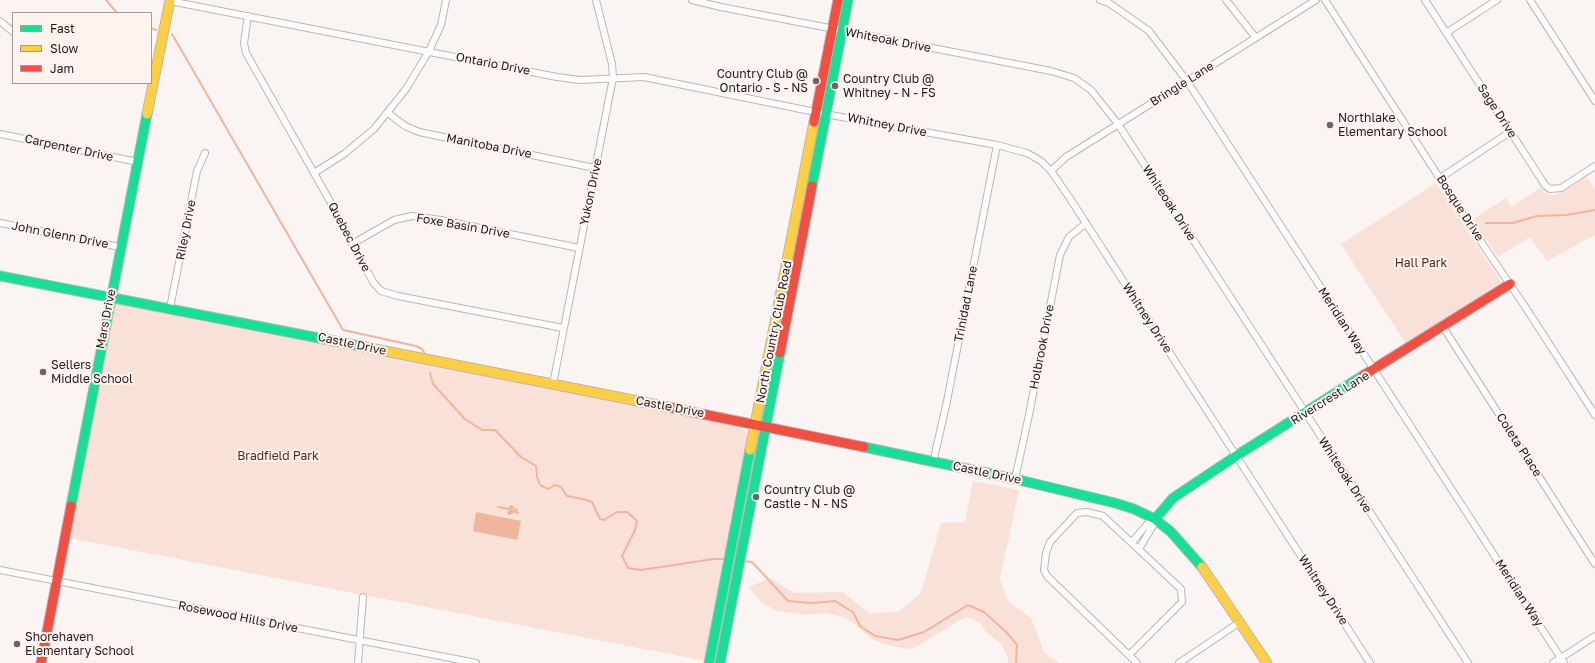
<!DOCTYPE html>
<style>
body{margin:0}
#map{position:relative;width:1595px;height:663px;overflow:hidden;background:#faf4f2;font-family:"Golos Text",sans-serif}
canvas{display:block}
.legend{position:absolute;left:12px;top:12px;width:140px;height:72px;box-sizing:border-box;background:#fef3ee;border:1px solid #a59c98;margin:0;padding:5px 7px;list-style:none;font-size:12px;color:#201917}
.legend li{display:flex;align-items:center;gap:8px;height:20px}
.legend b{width:20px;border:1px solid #a59c98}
</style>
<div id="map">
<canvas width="1595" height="663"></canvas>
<ul class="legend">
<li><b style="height:5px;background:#16e098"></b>Fast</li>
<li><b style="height:5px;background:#ffcf43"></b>Slow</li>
<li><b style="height:5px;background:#f24e42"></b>Jam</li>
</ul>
</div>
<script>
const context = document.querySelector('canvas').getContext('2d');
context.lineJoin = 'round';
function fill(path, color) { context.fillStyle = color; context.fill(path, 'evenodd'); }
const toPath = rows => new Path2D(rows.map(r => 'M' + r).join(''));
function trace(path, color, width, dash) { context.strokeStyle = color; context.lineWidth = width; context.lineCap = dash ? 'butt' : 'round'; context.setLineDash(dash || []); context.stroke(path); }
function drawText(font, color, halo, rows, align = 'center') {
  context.font = font + ' "Golos Text",sans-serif'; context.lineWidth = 4; context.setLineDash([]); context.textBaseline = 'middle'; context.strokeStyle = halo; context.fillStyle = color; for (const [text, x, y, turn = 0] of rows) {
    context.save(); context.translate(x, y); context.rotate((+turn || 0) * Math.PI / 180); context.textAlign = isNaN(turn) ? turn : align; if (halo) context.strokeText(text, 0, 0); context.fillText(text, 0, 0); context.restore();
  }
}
const green = toPath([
 [1583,178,1587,178,1595,190,1595,235,1547,261,1530,237,1498,257,1474,221,1474,219,1479,215,1506,198,1511,207,1543,186,1548,194,1555,195],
 [1436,183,1501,282,1406,344,1341,244],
 [114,301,680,413,734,426,745,431,749,436,706,661,69,538],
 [973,481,1019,490,1000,578,1007,600,1031,618,1045,654,1060,663,1008,663,1008,659,1005,651,1000,643,986,632,981,624,973,619,965,617,915,648,906,649,888,645,871,639,852,622,844,617,824,613,805,615,777,611,761,602,749,587,770,578,794,593,843,592,869,613,898,612,921,593,941,523,965,522]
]);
const water = toPath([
 [476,512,521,521,517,540,473,531]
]);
const stream = toPath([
 [106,0,117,13],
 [151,28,156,30],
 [172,34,343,330,416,346,422,349,425,354],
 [1486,223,1513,223,1537,216,1566,215,1595,210],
 [430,373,433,384,465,419,482,430,495,430,521,457,536,466,537,477,540,485,548,489,555,485,561,487,567,496,583,499,592,502,600,519,604,520,617,512,627,512,637,521,635,530,622,556,628,568,641,570,713,559,726,559],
 [498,507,509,509,511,509,513,508,512,506,510,507,510,510,511,512,512,513,509,514,508,513,510,511,512,511,516,512],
 [516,512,517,510,515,509,515,512,518,513],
 [742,561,752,562,788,601,812,603,835,601,853,612,860,626,875,636,898,640,924,632,968,605,984,612,1007,633,1017,645,1016,663]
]);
const street = toPath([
 [692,0,721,7,1051,71,1074,78,1091,90,1118,124,1468,663],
 [1100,0,1109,3,1149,31,1187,81,1564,663],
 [1226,0,1256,38],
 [1325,0,1473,230,1526,308,1595,415],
 [1425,0,1545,185,1550,189,1561,188,1595,166],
 [1530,0,1595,101],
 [170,1,557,77,580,80,644,77,825,114,997,145,1027,153,1041,161,1051,171,1069,197,1370,663],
 [248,16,244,43,246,53,335,210,373,282,381,291,398,296,563,328],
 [0,21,13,32],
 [1446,33,1497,0],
 [388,113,405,126,419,132,595,168],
 [0,134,138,162],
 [1051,171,1066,157,1316,0],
 [314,173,344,154,374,129,406,89,429,51,441,25,446,0],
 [1440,178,1510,132],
 [0,223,120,247],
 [352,244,394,220,412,216,441,220,579,248],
 [170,308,197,171,205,153],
 [1443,327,1595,564],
 [553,384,613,78,612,64,596,0],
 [933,462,946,406,997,145],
 [1015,479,1029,415,1060,255,1069,237,1085,224],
 [1132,542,1150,521,1155,519],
 [1139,549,1154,524,1155,519],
 [0,570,476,663],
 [1129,655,1182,602,1181,589,1103,516,1087,512,1077,513,1050,542,1046,553,1044,570,1047,576,1137,663],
 [358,663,363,597],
 [1179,663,1240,622],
 [1553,663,1595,636]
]);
const fast = toPath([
 [812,186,848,0],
 [0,276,365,347],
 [864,447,1015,479,1115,503,1134,509,1155,519,1171,532,1202,567],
 [71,506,147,114],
 [1155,519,1173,498,1236,456,1364,375],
 [709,663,750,450],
 [720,663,780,353]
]);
const slow = toPath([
 [147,114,170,0],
 [365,347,663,406],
 [750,450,814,122],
 [1202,567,1267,663]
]);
const jam = toPath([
 [814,122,838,0],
 [780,353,812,186],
 [1364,375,1510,284],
 [663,406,864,447],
 [41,663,71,506]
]);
const markers = [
 [816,81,4,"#6c6664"],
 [835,86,4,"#6c6664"],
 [1330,125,4,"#6c6664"],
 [43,372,4,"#6c6664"],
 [756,497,4,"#6c6664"],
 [17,644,4,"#6c6664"]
];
const streetNames = [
 ["Whiteoak Drive",888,40,11],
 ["Ontario Drive",493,64,11],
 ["Bringle Lane",1182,84,-32],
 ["Sage Drive",1497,111,57],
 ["Whitney Drive",887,125,11],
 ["Manitoba Drive",489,146,11],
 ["Carpenter Drive",69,148,12],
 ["Yukon Drive",591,192,-78],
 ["Whiteoak Drive",1169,203,57],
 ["Bosque Drive",1460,208,57],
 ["Foxe Basin Drive",463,226,10],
 ["Riley Drive",186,230,-79],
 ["John Glenn Drive",60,235,11],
 ["Quebec Drive",349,237,62],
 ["Trinidad Lane",966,304,-79],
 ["Whitney Drive",1147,318,57],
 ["Mars Drive",106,319,-79],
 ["Meridian Way",1342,321,57],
 ["North Country Club Road",774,332,-79],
 ["Castle Drive",352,344,12],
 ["Holbrook Drive",1042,347,-79],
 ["Rivercrest Lane",1330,398,-32],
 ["Castle Drive",670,407,11],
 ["Coleta Place",1519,445,57],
 ["Castle Drive",987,473,12],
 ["Whiteoak Drive",1345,475,57],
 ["Whitney Drive",1323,590,57],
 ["Meridian Way",1519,593,57],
 ["Rosewood Hills Drive",238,617,11]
];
const poiNames = [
 ["Country Club @",808,74,"right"],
 ["Ontario - S - NS",808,88,"right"],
 ["Country Club @",843,79],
 ["Whitney - N - FS",843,93],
 ["Northlake",1338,118],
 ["Elementary School",1338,132],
 ["Sellers",51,365],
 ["Middle School",51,379],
 ["Country Club @",764,490],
 ["Castle - N - NS",764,504],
 ["Shorehaven",25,637],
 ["Elementary School",25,651]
];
const parkNames = [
 ["Hall Park",1421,263],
 ["Bradfield Park",278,456]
];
fill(green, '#fae1d8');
fill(water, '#f1b59d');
trace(stream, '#f1b59d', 2);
trace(street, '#bcb6b4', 8);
trace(fast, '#bcb6b4', 11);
trace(slow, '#bcb6b4', 11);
trace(jam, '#bcb6b4', 11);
trace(street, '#fefdfd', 6);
trace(fast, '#16e098', 9);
trace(slow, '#ffcf43', 9);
trace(jam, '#f24e42', 9);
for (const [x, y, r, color] of markers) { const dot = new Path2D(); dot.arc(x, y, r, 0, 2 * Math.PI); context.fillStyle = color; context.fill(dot); trace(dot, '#fef3ee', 1.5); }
drawText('12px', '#201917', '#fef3ee', streetNames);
drawText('12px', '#201917', '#fef3ee', poiNames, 'left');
drawText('12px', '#5b2710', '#fef3ee', parkNames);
</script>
